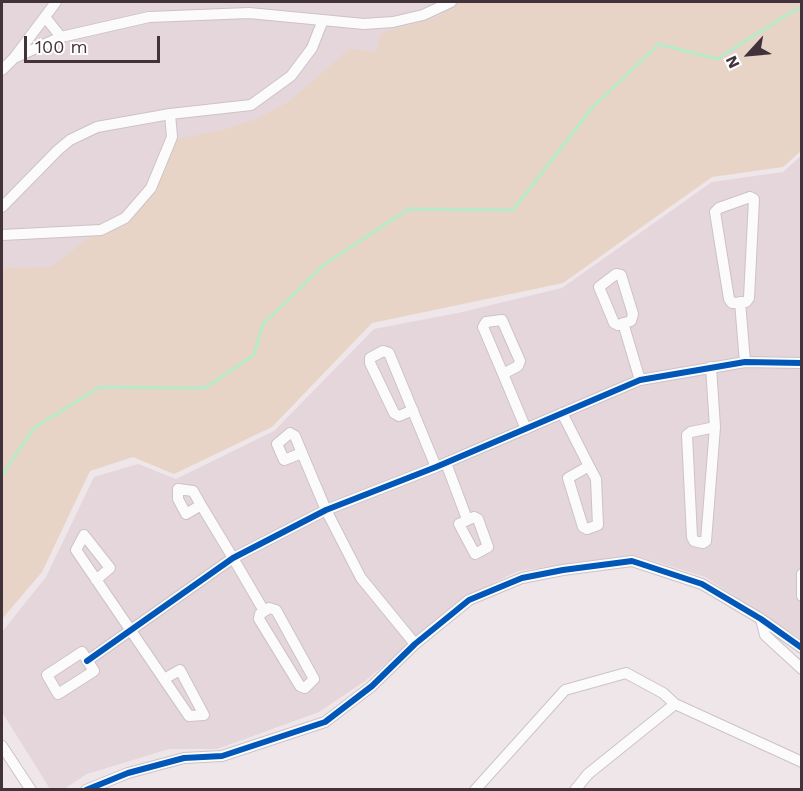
<!DOCTYPE html>
<style>
body{margin:0}
#map{position:relative;width:803px;height:791px;overflow:hidden;background:#eee6e8;font-family:"Work Sans",sans-serif}
canvas{display:block}
.frame{position:absolute;inset:0;border:3px solid #42333a;pointer-events:none}
.north{position:absolute;left:719px;top:24px;width:60px;height:60px;-webkit-text-stroke:4px #fff;paint-order:stroke;rotate:244deg;font-size:16px;font-weight:700;line-height:24px;text-align:center;color:#42333a}
.north::after{content:'';display:block;margin:auto;width:21px;height:27px;background:#42333a;clip-path:polygon(50% 0,100% 100%,50% 72%,0 100%)}
.scale{position:absolute;left:24px;top:36px;width:136px;height:27px;box-sizing:border-box;border:3px solid #42333a;border-top:0;padding-left:8px;font-size:18px;line-height:21px;white-space:nowrap;color:#42333a;-webkit-text-stroke:4px #fff;paint-order:stroke}
</style>
<div id="map">
<canvas width="803" height="791"></canvas>
<div class="frame"></div>
<div class="north">N</div>
<div class="scale">100 m</div>
</div>
<script>
const context = document.querySelector('canvas').getContext('2d');
context.lineJoin = 'round';
function fill(path, color) { context.fillStyle = color; context.fill(path, 'evenodd'); }
const toPath = rows => new Path2D(rows.map(r => 'M' + r).join(''));
function trace(path, color, width, dash) { context.strokeStyle = color; context.lineWidth = width; context.lineCap = dash ? 'butt' : 'round'; context.setLineDash(dash || []); context.stroke(path); }
const residential = toPath([
 [2,2,535,2,2,305],
 [801,156,801,639,705,577,634,555,518,571,469,595,365,681,319,712,217,749,169,749,87,774,64,789,50,789,2,712,2,632,46,577,94,477,138,464,176,479,274,431,374,329,458,313,562,288,712,182,783,172]
]);
const green = toPath([
 [457,2,801,2,801,151,783,167,712,177,563,283,372,323,272,427,174,474,133,457,90,471,42,572,2,619,2,268,51,267,86,240,152,189,168,141,222,130,254,120,290,101,349,49,376,52,381,33,438,17]
]);
const stream = toPath([
 [2,475,34,428,100,387,205,388,254,355,263,324,326,263,409,209,513,210,592,108,659,44,717,59,793,11,802,8]
]);
const minor = toPath([
 [45,17,61,37],
 [14,58,61,37,149,17,249,13,364,24,393,22,423,15,451,2],
 [2,70,14,58,56,2],
 [750,197,754,199,749,298,746,302,732,303,729,299,715,212,719,208,750,197],
 [2,207,58,150,70,140,97,127,170,114,251,105,291,76,312,48,323,20],
 [2,235,101,230,125,218,151,188,172,137,170,114],
 [616,274,621,275,633,314,631,321,618,325,614,323,599,287,616,274],
 [740,302,745,362],
 [623,323,640,380],
 [711,367,715,427,706,541,703,543,694,541,692,537,687,435,691,432,715,427],
 [503,374,518,366,520,361,502,320,486,322,483,327,503,374,526,429],
 [413,410,399,416,394,413,370,363,370,358,383,351,389,353,436,467],
 [562,413,589,466,596,479,598,525,587,529,583,527,568,478,589,466],
 [302,453,284,460,277,444,290,433,295,436,302,453,326,510,361,578,415,644],
 [446,463,467,519],
 [201,505,186,514,178,499,178,489,193,491,201,505,233,558,264,611],
 [474,517,478,519,488,547,475,554,459,524,474,517],
 [802,574,802,596],
 [96,580,110,568,84,535,76,550,189,716,204,715,180,670,164,679],
 [269,608,276,610,314,679,305,688,300,686,259,619,260,614,269,608],
 [761,619,765,635,802,669],
 [82,652,94,671,58,694,47,675,82,652],
 [87,661,233,558,326,510,436,467,640,380,745,362,802,363],
 [2,746,31,790],
 [86,790,128,773,184,758,222,756,325,722,372,686,415,644,469,600,522,578,563,570,632,561,702,584,761,619,802,648],
 [475,790,565,690,626,673,663,693,675,704,802,762],
 [575,790,588,774,675,704]
]);
const cycleway = toPath([
 [87,661,233,558,326,510,436,467,640,380,745,362,802,363],
 [86,790,128,773,184,758,222,756,325,722,372,686,415,644,469,600,522,578,563,570,632,561,702,584,761,619,802,648]
]);
fill(residential, '#e4d6da');
fill(green, '#e8d3c7');
trace(stream, '#b7eac9', 3);
trace(minor, '#ccc3c6', 12);
trace(minor, '#fcfbfc', 10);
trace(cycleway, '#0057b8', 6);
</script>
